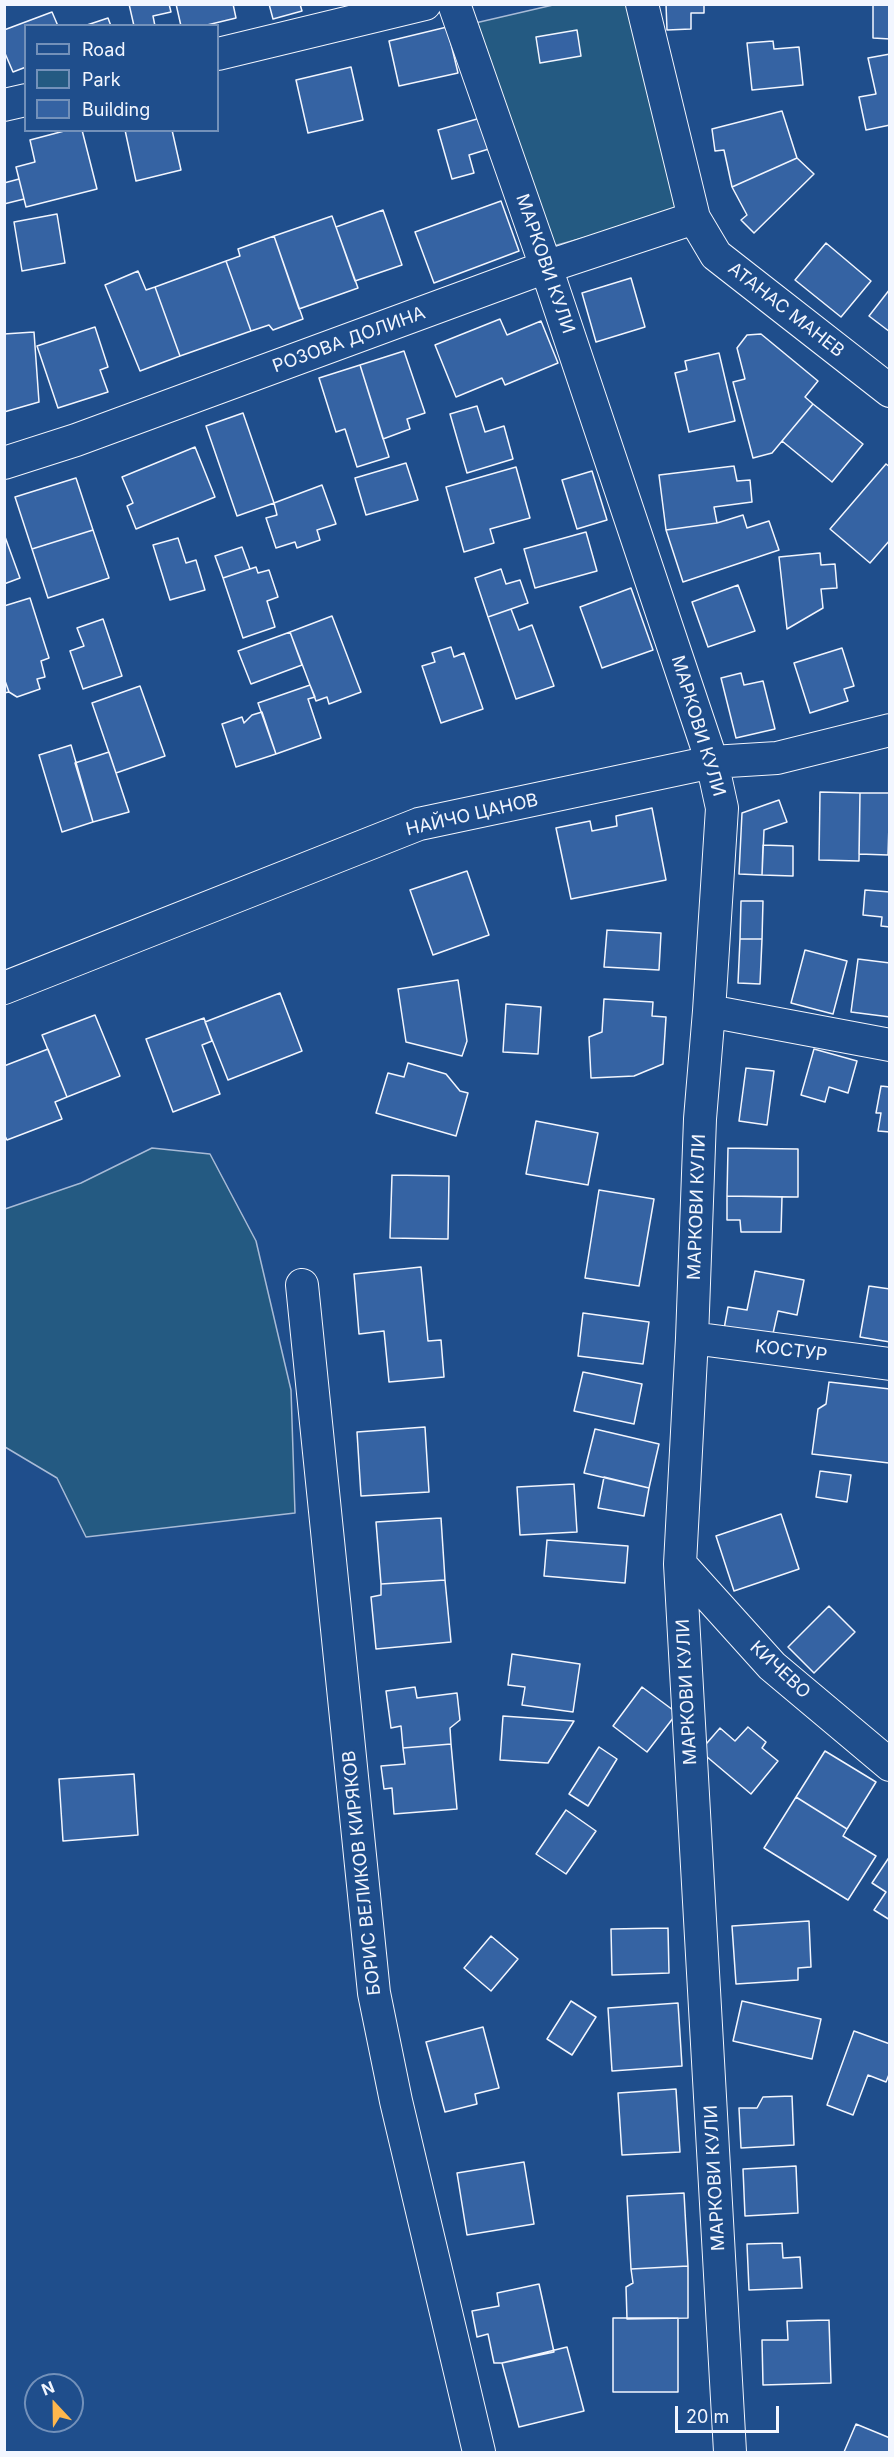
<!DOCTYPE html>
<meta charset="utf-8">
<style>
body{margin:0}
#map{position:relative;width:894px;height:2457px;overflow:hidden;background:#1f4e8c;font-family:Inter,sans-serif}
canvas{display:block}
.frame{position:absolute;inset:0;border:6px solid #f2f6ff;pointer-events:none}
.legend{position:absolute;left:24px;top:24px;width:195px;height:108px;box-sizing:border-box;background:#1f4e8c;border:2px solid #7391ba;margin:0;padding:8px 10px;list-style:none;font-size:18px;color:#f2f6ff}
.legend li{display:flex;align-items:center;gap:12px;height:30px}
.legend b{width:30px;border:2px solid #7391ba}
.north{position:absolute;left:24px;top:2373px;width:60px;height:60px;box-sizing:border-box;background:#1f4e8c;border:2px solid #7391ba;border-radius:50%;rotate:338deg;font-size:16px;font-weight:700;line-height:24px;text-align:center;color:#f2f6ff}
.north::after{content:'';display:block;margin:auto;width:21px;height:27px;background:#ffb74d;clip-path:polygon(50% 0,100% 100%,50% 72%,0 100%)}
.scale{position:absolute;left:675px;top:2406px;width:104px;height:27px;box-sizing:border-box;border:3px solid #f2f6ff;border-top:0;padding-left:8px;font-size:18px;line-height:21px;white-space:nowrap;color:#f2f6ff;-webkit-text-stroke:4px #1f4e8c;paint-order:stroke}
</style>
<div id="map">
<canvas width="894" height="2457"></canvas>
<div class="frame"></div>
<ul class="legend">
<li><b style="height:8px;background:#1f4e8c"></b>Road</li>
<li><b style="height:16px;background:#245a82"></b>Park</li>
<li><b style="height:16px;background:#3563a3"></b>Building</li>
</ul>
<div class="north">N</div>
<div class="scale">20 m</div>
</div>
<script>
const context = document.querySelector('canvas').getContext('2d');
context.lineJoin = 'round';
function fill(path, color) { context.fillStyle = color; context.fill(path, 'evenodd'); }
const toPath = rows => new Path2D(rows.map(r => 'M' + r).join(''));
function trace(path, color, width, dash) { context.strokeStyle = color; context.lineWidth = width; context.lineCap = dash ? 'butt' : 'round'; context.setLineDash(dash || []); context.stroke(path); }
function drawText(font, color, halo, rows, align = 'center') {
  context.font = font + ' Inter,sans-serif'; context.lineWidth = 4.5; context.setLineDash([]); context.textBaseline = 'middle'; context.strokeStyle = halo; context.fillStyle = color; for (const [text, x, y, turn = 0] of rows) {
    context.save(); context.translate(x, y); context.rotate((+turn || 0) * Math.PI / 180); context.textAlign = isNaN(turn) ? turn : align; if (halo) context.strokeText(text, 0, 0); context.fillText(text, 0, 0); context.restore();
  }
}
const green = toPath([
 [553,5,632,5,679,212,546,248,471,24,553,5],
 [152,1148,210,1154,256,1241,291,1390,295,1513,86,1537,57,1478,5,1447,5,1209,81,1183,152,1148]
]);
const building = toPath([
 [129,4,169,4,171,12,153,16,155,26,134,26,129,4],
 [176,4,233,4,236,18,203,26,181,26,176,4],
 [269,4,300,4,302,11,273,19,269,4],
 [666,4,704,4,704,13,691,13,691,29,667,30,666,4],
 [873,4,890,4,890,39,873,38,873,4],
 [52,12,58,26,26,26,26,67,13,72,4,51,4,30,52,12],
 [108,18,111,26,84,26,108,18],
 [447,27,458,73,399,86,389,41,447,27],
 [577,30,581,56,540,63,536,37,577,30],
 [773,41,774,49,799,47,803,85,752,90,747,43,773,41],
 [890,54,890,125,866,130,859,97,876,94,868,58,890,54],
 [351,67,363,120,308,133,296,80,351,67],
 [782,111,797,158,732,187,724,150,715,151,712,129,782,111],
 [484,117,492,148,469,155,474,173,452,179,438,130,484,117],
 [68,130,82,130,97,189,26,207,16,167,35,162,30,140,68,130],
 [125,130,172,130,181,170,136,181,125,130],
 [797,158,814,174,754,233,741,220,747,215,732,187,797,158],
 [19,179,24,199,4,204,4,183,19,179],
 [501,201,519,251,434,283,415,232,501,201],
 [383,210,402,265,355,281,336,227,383,210],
 [57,214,65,263,22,271,14,222,57,214],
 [332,216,358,288,299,309,274,236,332,216],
 [274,236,303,319,273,330,269,325,251,331,226,261,240,256,238,249,274,236],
 [826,243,871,281,841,317,795,280,826,243],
 [226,261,251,331,180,356,155,287,226,261],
 [138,271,146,290,155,287,180,356,140,371,105,285,138,271],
 [631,278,645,327,596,342,582,293,631,278],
 [890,289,890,332,869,316,890,289],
 [500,319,507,335,541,321,558,363,505,385,502,378,456,397,435,345,500,319],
 [95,327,108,367,100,370,108,392,58,408,37,346,95,327],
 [34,332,39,402,4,412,4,334,34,332],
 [761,334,818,381,805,397,813,404,772,453,753,458,733,382,745,379,737,348,747,335,761,334],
 [404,351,425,413,407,419,410,429,383,439,360,365,404,351],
 [719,353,735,421,689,432,675,373,687,370,685,361,719,353],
 [360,365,389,457,357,467,345,429,336,432,319,378,360,365],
 [813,404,863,444,832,482,782,441,813,404],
 [477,406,485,432,504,426,513,459,467,473,450,414,477,406],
 [243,413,274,503,237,516,206,426,243,413],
 [195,447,215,497,136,529,127,506,133,503,122,477,195,447],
 [406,463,418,500,366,515,355,478,406,463],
 [886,464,890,467,890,540,870,563,830,529,886,464],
 [734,466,737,481,750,480,752,502,714,507,717,523,666,530,659,475,734,466],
 [516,467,530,518,490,529,494,543,464,552,446,487,516,467],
 [592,471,607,520,577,529,562,480,592,471],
 [76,478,93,530,32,549,15,497,76,478],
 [322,485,336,524,317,530,320,540,297,548,295,542,276,548,266,518,277,515,274,503,322,485],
 [743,515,747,528,769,521,779,550,683,582,666,530,717,523,743,515],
 [93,530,109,578,48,598,32,549,93,530],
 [586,532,597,571,535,588,524,549,586,532],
 [4,534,20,578,4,584,4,534],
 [178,538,186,563,196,560,205,590,170,600,153,545,178,538],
 [242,547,250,569,223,578,215,556,242,547],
 [820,553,821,565,835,564,837,588,821,589,823,608,787,629,779,557,820,553],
 [256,567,258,573,269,570,278,597,267,601,275,627,243,638,223,578,256,567],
 [501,569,506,584,520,580,528,603,488,617,475,578,501,569],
 [738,585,755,631,708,647,692,602,738,585],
 [631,588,653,650,602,668,580,607,631,588],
 [30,598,49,658,41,661,45,677,37,679,40,689,17,697,9,692,4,678,4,606,30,598],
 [511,609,519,630,532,625,554,686,516,699,488,617,511,609],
 [332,616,361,692,329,704,327,697,316,701,290,632,332,616],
 [103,619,122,676,83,689,70,651,84,646,77,628,103,619],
 [290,632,302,665,251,684,238,651,290,632],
 [451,647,454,657,464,653,483,709,441,723,422,666,435,662,432,653,451,647],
 [842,648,854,686,844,689,848,701,810,713,794,663,842,648],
 [741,673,744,685,763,681,775,729,736,738,721,678,741,673],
 [4,678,9,692,4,693,4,678],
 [310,685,315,697,308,699,321,738,276,754,258,703,310,685],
 [140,686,165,756,116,773,92,703,140,686],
 [262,712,276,754,236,767,222,724,242,717,244,723,252,715,262,712],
 [71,745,93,822,62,832,39,755,71,745],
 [109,752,129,812,93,822,75,763,109,752],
 [820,792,860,793,859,861,819,860,820,792],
 [860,793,890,793,888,855,859,854,860,793],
 [779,800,787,822,764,830,762,875,739,874,742,813,779,800],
 [652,808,666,880,571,899,556,828,590,821,592,831,617,826,616,816,652,808],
 [763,845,793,846,793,876,762,875,763,845],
 [467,871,489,935,433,955,410,890,467,871],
 [865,890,890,892,890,927,881,926,882,917,863,915,865,890],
 [741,901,763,901,762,939,740,939,741,901],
 [607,930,661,933,659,970,604,967,607,930],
 [740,939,762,939,760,984,738,983,740,939],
 [805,950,847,961,833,1014,791,1003,805,950],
 [858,959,890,963,890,1017,851,1012,858,959],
 [458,980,467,1041,462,1056,406,1042,398,989,458,980],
 [280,993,302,1051,228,1080,205,1022,280,993],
 [604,999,653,1002,652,1016,666,1017,663,1064,634,1076,591,1078,589,1037,602,1032,604,999],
 [506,1004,541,1007,538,1054,503,1052,506,1004],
 [95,1015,120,1076,67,1097,42,1035,95,1015],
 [204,1018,212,1041,202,1045,220,1094,173,1112,146,1039,204,1018],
 [48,1049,67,1097,55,1102,62,1119,7,1140,4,1134,4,1066,48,1049],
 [814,1049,857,1061,848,1093,829,1087,825,1102,801,1095,814,1049],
 [408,1063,446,1074,460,1091,468,1093,456,1136,376,1113,388,1073,404,1077,408,1063],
 [746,1068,774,1071,767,1125,739,1121,746,1068],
 [881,1086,890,1087,890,1132,878,1131,881,1113,876,1113,881,1086],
 [536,1121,598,1133,588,1185,526,1174,536,1121],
 [728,1148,798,1149,798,1197,727,1196,728,1148],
 [392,1175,449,1176,448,1239,390,1238,392,1175],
 [599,1190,654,1199,639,1286,585,1278,599,1190],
 [727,1196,782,1197,781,1232,741,1232,740,1220,727,1220,727,1196],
 [421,1267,428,1341,441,1340,444,1377,389,1382,384,1331,359,1334,354,1274,421,1267],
 [755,1271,804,1280,797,1315,778,1311,772,1338,724,1329,728,1307,747,1310,755,1271],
 [869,1286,890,1289,890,1342,860,1337,869,1286],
 [583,1313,649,1322,643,1364,578,1356,583,1313],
 [583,1372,642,1384,634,1424,574,1411,583,1372],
 [829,1382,890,1389,889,1463,812,1454,818,1409,826,1404,829,1382],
 [425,1427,429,1492,361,1496,357,1432,425,1427],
 [595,1429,659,1444,649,1488,584,1473,595,1429],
 [820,1471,851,1475,847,1502,816,1497,820,1471],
 [604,1477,649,1488,644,1516,598,1508,604,1477],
 [574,1484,577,1532,520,1535,517,1487,574,1484],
 [781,1514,799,1569,734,1591,716,1536,781,1514],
 [441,1518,445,1580,381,1584,376,1522,441,1518],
 [547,1540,628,1546,625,1583,544,1576,547,1540],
 [445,1580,451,1642,376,1649,371,1597,381,1595,381,1584,445,1580],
 [829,1606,855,1632,814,1673,788,1647,829,1606],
 [512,1654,580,1664,573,1712,522,1705,525,1687,508,1685,512,1654],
 [415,1687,417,1698,457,1693,460,1720,450,1728,451,1744,403,1748,401,1726,391,1728,386,1691,415,1687],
 [642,1687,677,1713,647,1752,613,1726,642,1687],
 [503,1716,574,1721,548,1763,500,1760,503,1716],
 [748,1727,766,1742,762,1748,778,1761,751,1794,700,1751,720,1728,735,1741,748,1727],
 [451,1744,457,1809,394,1814,392,1788,384,1789,381,1766,405,1764,403,1748,451,1744],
 [599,1747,617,1759,588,1806,569,1794,599,1747],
 [825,1751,876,1782,847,1829,796,1797,825,1751],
 [134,1774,138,1835,63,1841,59,1779,134,1774],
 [796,1797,847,1829,843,1836,876,1856,848,1900,764,1848,796,1797],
 [566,1810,596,1831,566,1874,536,1854,566,1810],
 [890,1856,890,1920,874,1910,886,1892,872,1883,890,1856],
 [809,1921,811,1967,798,1968,798,1980,736,1984,732,1926,809,1921],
 [668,1928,669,1973,612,1975,611,1929,668,1928],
 [491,1936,518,1959,491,1991,464,1968,491,1936],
 [571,2001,596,2017,572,2055,547,2039,571,2001],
 [742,2001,821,2019,812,2059,733,2041,742,2001],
 [678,2003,682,2066,612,2071,608,2008,678,2003],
 [483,2027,499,2088,475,2094,477,2104,445,2112,426,2042,483,2027],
 [854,2031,890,2044,890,2072,886,2082,868,2075,853,2115,827,2105,854,2031],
 [676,2089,680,2152,622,2155,618,2093,676,2089],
 [792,2096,794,2145,741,2148,739,2108,757,2108,763,2097,792,2096],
 [524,2162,534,2224,467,2235,457,2173,524,2162],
 [796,2166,798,2213,745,2216,743,2169,796,2166],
 [684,2193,688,2266,631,2269,627,2196,684,2193],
 [782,2243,783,2258,800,2257,802,2288,749,2290,747,2244,782,2243],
 [688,2266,688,2318,627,2319,626,2287,633,2283,631,2269,688,2266],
 [539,2284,554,2352,502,2363,494,2363,488,2334,477,2337,472,2311,499,2306,497,2293,539,2284],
 [613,2318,678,2318,678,2392,613,2392,613,2318],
 [829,2320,831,2383,763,2385,762,2340,788,2340,787,2321,829,2320],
 [567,2347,584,2411,519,2427,502,2363,567,2347],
 [856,2424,890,2438,890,2452,844,2452,856,2424]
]);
const minor = toPath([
 [454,4,546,267,712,762,722,808,709,1011,700,1119,692,1338,680,1564,730,2452],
 [642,4,694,218,716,255,890,391],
 [218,54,425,4],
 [4,105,26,100],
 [4,463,76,440,546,267,694,218],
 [4,988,419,824,712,762,777,758,890,730],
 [709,1011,890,1045],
 [302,1285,374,1993,396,2101,479,2452],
 [692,1338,890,1364],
 [680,1564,772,1666,890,1765]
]);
const streetNames = [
 ["МАРКОВИ КУЛИ",545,264,71],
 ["АТАНАС МАНЕВ",786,310,38],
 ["РОЗОВА ДОЛИНА",349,340,-20],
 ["МАРКОВИ КУЛИ",698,726,73],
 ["НАЙЧО ЦАНОВ",472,815,-13],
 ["МАРКОВИ КУЛИ",697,1207,-88],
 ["КОСТУР",791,1351,7],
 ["КИЧЕВО",780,1670,43],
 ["МАРКОВИ КУЛИ",687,1692,-93],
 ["БОРИС ВЕЛИКОВ КИРЯКОВ",362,1873,-96],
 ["МАРКОВИ КУЛИ",715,2178,-93]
];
fill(green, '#245a82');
trace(green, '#a8bbd7', 1.5);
fill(building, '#3563a3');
trace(building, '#f2f6ff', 1.5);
trace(minor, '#f2f6ff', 34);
trace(minor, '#1f4e8c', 32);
drawText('18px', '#f2f6ff', '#1f4e8c', streetNames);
</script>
